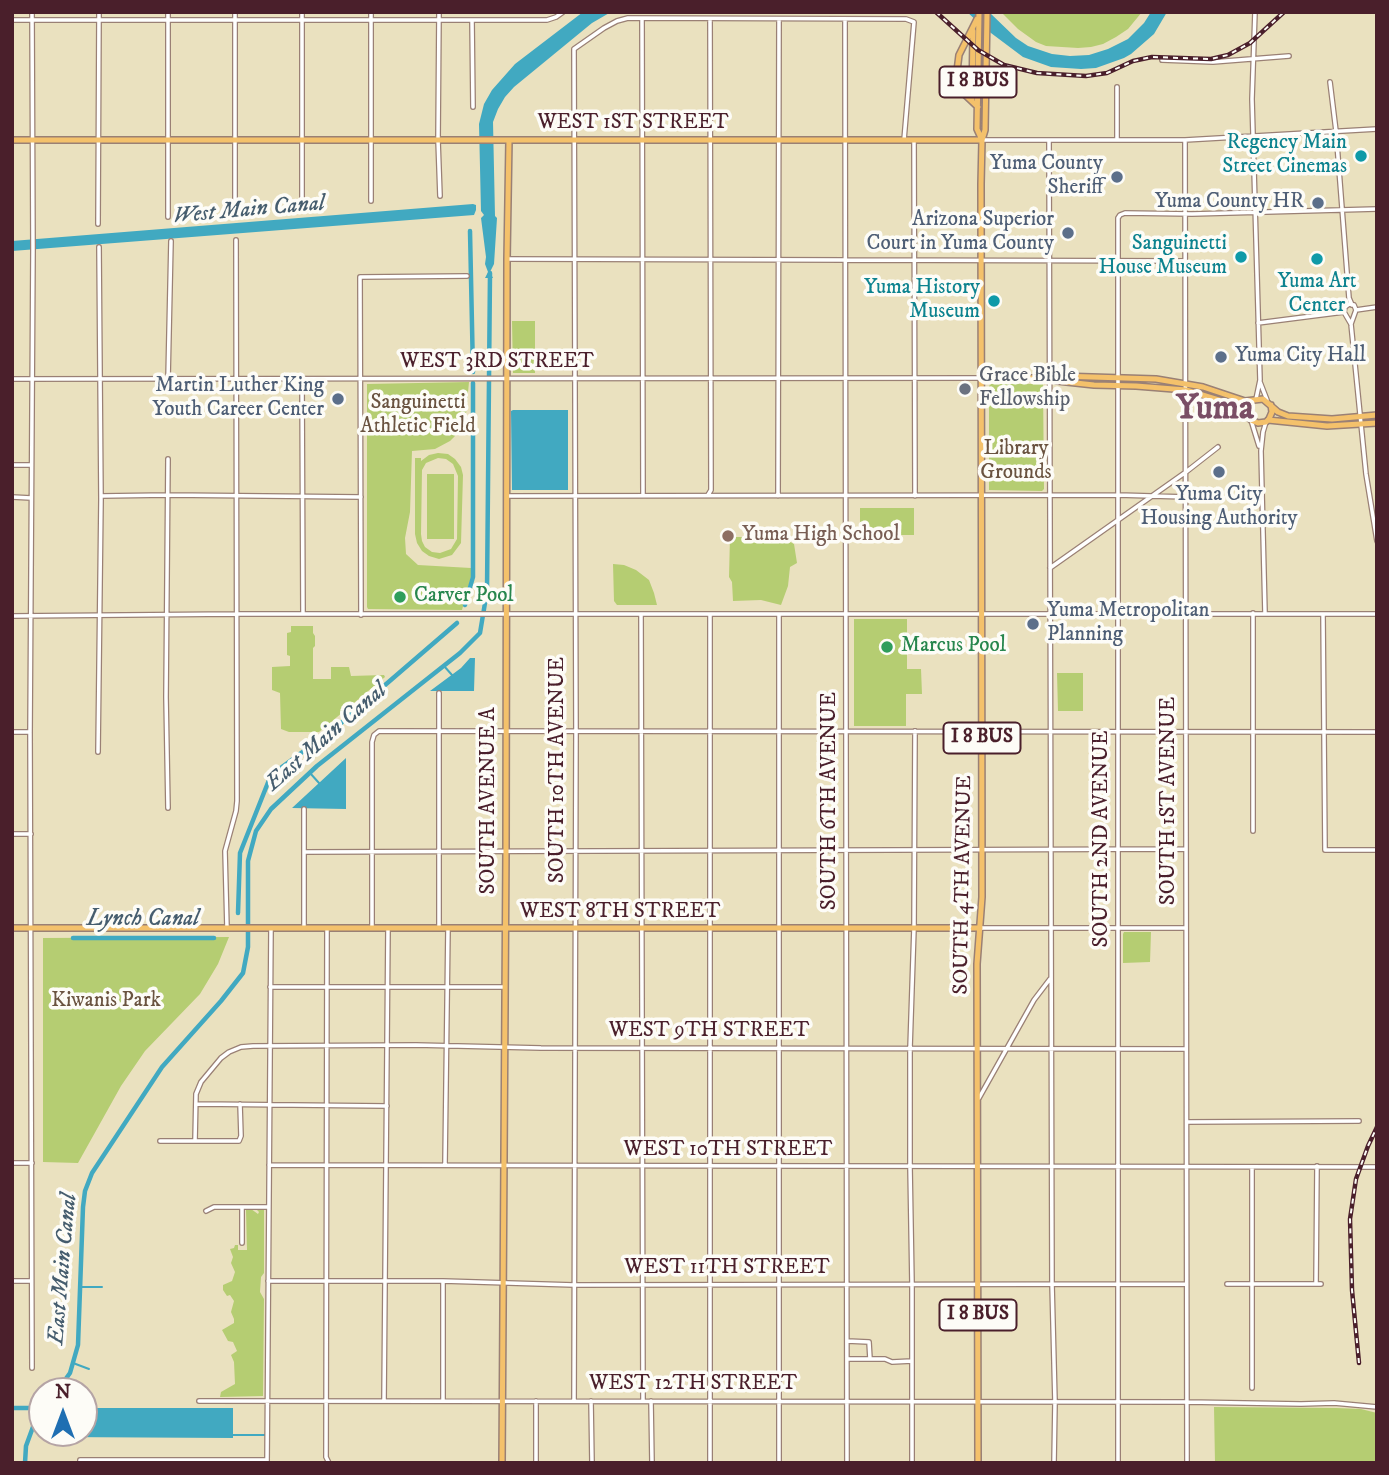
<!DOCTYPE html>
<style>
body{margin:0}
#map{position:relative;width:1389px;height:1475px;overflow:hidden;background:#eae1bf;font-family:"IM FELL DW Pica",serif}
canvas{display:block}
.frame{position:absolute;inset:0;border:14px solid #4a1f2b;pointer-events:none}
.north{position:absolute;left:28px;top:1377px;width:70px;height:70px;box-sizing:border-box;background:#fdfcf7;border:2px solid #b5a4a5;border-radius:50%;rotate:0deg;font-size:19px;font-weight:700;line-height:28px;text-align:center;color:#4a1f2b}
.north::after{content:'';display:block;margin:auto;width:24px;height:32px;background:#1f6fb2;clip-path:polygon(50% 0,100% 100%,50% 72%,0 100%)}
</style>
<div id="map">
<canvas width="1389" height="1475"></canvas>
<div class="frame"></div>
<div class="north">N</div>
</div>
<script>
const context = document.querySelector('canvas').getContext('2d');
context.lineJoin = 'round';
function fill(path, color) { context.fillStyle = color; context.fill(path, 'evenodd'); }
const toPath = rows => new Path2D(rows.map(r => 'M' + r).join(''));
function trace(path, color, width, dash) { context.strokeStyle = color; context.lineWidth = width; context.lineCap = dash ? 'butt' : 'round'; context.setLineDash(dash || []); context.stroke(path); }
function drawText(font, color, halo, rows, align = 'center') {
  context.font = font + ' "IM FELL DW Pica",serif'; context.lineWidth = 7; context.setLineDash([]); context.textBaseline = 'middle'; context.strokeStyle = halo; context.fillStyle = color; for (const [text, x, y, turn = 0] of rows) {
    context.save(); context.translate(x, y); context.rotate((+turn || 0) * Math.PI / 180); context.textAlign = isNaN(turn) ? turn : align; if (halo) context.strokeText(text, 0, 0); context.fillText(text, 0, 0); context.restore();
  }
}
const green = toPath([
 [1001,12,1142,12,1128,29,1116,37,1103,44,1091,47,1078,48,1046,46,1036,42,1018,29],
 [512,321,535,321,535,373,513,373],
 [469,382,466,414,461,427,455,436,450,441,435,449,412,451,410,512,405,538,406,554,418,565,471,568,471,577,462,610,368,609,367,607,367,384],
 [991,384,1043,384,1044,489,1042,491,989,490,989,386],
 [438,453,448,454,455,459,461,467,463,475,461,543,452,555,439,559,429,556,422,551,417,543,415,534,415,458,421,458,421,461,429,455],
 [438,458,446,459,453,464,458,476,457,539,451,549,440,553,432,552,425,547,422,541,421,534,422,470,426,463],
 [427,474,454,474,454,539,427,539],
 [860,508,914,508,914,535,860,535],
 [730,537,765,537,785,539,794,544,797,563,790,567,788,586,781,605,761,600,733,601,732,582,729,577],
 [613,564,624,565,636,570,649,580,654,593,657,605,617,605,614,601],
 [854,619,907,619,907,669,921,669,922,694,906,694,906,726,854,726],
 [291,626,313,626,313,633,315,636,315,646,313,648,313,679,331,679,331,667,349,667,351,676,384,675,385,677,319,732,289,732,281,729,280,693,272,690,272,667,290,666,290,656,287,655,287,633,291,632],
 [1057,673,1083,673,1083,711,1058,711],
 [1124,932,1151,932,1150,962,1123,963,1123,934],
 [229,937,218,964,200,994,145,1051,121,1086,78,1163,43,1162,43,938],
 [251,1209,258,1214,259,1212,257,1210,264,1210,264,1273,261,1277,260,1292,264,1299,263,1396,220,1397,221,1392,235,1384,234,1362,231,1355,237,1351,233,1342,228,1341,222,1330,234,1323,234,1319,231,1312,234,1301,230,1295,227,1296,223,1290,223,1285,232,1281,235,1272,231,1263,233,1257,230,1249,234,1248,235,1245,238,1245,238,1250,247,1250,246,1210],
 [1214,1407,1336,1408,1361,1409,1377,1413,1377,1463,1215,1463]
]);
const water = toPath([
 [583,12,611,12,592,23,514,87,505,97,498,109,493,122,495,216,497,218,494,264,490,272,493,278,485,278,488,272,485,264,486,257,481,218,484,215,481,211,479,124,484,104,492,90,515,64],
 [967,12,989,12,1016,38,1028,46,1052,54,1070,56,1089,55,1108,49,1128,39,1144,23,1151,12,1167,12,1154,34,1131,54,1124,58,1096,68,1081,69,1051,67,1023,57,987,30],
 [473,204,476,205,476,210,474,215,12,251,12,241],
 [513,410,568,410,568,490,512,490,511,411],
 [470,658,475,658,474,691,430,691,461,668],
 [346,758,346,809,292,808],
 [84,1408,233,1408,233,1438,56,1437,48,1435,49,1433,84,1433]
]);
const stream = toPath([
 [444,666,452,675],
 [310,773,319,783],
 [80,1287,102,1287],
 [73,1363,89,1369],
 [36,1418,42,1421],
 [233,1435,266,1435]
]);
const canal = toPath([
 [470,231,473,372],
 [465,605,473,577,473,383],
 [238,913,240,853,271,775,334,729,457,623],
 [73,938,214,938],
 [57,1391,70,1373,78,1345,83,1207,85,1191,92,1173,162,1067,221,1001,243,973,248,947,248,861,256,831,271,809,317,766,460,653,480,633,487,591,490,273],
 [12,1408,42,1408],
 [25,1463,26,1446,37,1416,42,1410]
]);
const minor = toPath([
 [32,12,33,250,30,732,32,1368],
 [168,12,168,217],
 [371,12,371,201],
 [439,12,438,140,440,196],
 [1255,12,1252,99,1260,380,1256,399],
 [642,19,643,496],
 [12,20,547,20,556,17,563,12],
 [472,20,473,107],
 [845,20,847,1463],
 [1162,60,1213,62,1289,56],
 [1330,82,1336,131,1349,298,1352,305],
 [914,140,915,496],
 [982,140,1185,140,1377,129],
 [1049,140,1052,1284,1055,1402,1054,1463],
 [1117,140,1117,87],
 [1185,140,1187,1463],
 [302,205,302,12],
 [235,212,235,12],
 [98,224,99,12],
 [507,259,1185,261],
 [1356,310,1377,307],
 [1258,323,1344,312],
 [1351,324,1356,310,1354,305,1349,304,1345,307,1344,312,1351,324,1366,474,1377,541],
 [302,378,303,614],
 [12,379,981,378],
 [168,379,171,241],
 [1260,382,1267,400],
 [1251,420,1259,446],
 [12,465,31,465],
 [708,495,711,490,710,19],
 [101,496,168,495,361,497],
 [507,496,1118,495,1186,497],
 [778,496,779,19],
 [12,497,31,498],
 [1050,568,1186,472,1218,447],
 [1265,613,1261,451,1263,432,1266,422],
 [641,614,643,1401],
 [710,614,710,1463],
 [779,614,779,1463],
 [1323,614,1325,850,1377,850],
 [361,615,360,277,467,276],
 [12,616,236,614,1377,614],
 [12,732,30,732],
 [98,752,101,500,99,247],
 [168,808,166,697,168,459],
 [1253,831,1253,613],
 [12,834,31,834],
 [304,852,1186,849],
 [227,928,225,851,236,811,237,801,236,240],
 [304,928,304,809],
 [327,928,326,1457,329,1463],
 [372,928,372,742,374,735,379,731,1377,732],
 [439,928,439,693],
 [980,928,1186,928],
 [270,987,505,987],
 [979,1098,1034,1000,1050,979],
 [197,1104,387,1106],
 [1187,1122,1359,1121],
 [160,1141,239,1141,241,1136,240,1104],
 [195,1141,196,1094,201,1082,221,1058,229,1052,241,1047,253,1046,416,1045,541,1048,1186,1049],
 [12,1163,32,1163],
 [445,1164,448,928],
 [269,1165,1377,1167],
 [1252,1167,1252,1388],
 [206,1211,214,1207,268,1207],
 [242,1243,242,1207],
 [12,1281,31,1281],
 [268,1281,443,1281,574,1285,1186,1284],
 [443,1281,443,1401],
 [1227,1284,1321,1284],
 [1316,1284,1317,1166],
 [847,1341,869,1342,870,1359],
 [847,1359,885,1359,892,1362,912,1361],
 [199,1401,1187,1402,1301,1404,1334,1403,1377,1407],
 [384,1401,388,928],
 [574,1401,576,732,574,49,604,28,617,21,628,18,906,19,914,22,904,140],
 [591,1401,592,1463],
 [651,1401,652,1463],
 [80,1463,80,1460,267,1460],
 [267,1463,271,928],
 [536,1463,536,1401],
 [912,1463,912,1284,910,1167,910,1048,914,928,915,731],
 [1118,1463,1118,218,1120,215,1125,213,1192,214,1377,209]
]);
const major = toPath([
 [979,12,977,129,982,140],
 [977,19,959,55,957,71,959,87,962,92,978,107],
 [972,100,973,31],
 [12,140,982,140],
 [981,378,1050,378,1060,376,1156,379,1203,387,1245,401,1263,399,1278,412,1288,416,1332,419,1377,415],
 [1050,378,1057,381,1094,385,1136,386,1186,390,1235,405,1241,409,1251,420,1258,423,1266,422,1269,419,1272,412,1271,405],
 [1268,420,1327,426,1377,423],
 [12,928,980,928],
 [502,1463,506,850,507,259,509,140],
 [978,1463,977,964,982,897,981,184,982,140,985,130,987,12]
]);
const rail = toPath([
 [936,12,978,50,1004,65,1037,73,1086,76,1107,73,1133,61,1152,57,1211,59,1228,55,1250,43,1284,12],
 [1359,1363,1352,1290,1350,1219,1356,1179,1368,1146,1377,1127]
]);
const markers = [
 [1361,156,7,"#0f9aa8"],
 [1117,177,7,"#5c6f8a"],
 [1318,203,7,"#5c6f8a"],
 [1068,233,7,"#5c6f8a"],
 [1241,257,7,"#0f9aa8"],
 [1317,259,7,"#0f9aa8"],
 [994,301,7,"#0f9aa8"],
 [1221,357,7,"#5c6f8a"],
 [965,389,7,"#6b7280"],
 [338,399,7,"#5c6f8a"],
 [1219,472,7,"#5c6f8a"],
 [728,536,7,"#8d6e63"],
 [400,597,7,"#2e9e5b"],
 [1033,624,7,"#5c6f8a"],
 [887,647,7,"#2e9e5b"]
];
const shields = [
 [978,82,77],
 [982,738,77],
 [978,1315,77]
];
const shieldNames = [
 ["I 8 BUS",978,82],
 ["I 8 BUS",982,738],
 ["I 8 BUS",978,1315]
];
const streetNames = [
 ["WEST 1ST STREET",633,124],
 ["WEST 3RD STREET",497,363],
 ["SOUTH 10TH AVENUE",559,770,-90],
 ["SOUTH AVENUE A",490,801,-90],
 ["SOUTH 6TH AVENUE",831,801,-90],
 ["SOUTH 1ST AVENUE",1170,801,-90],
 ["SOUTH 2ND AVENUE",1103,839,-90],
 ["SOUTH 4TH AVENUE",964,885,-89],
 ["WEST 8TH STREET",620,913],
 ["WEST 9TH STREET",709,1032],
 ["WEST 10TH STREET",728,1151],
 ["WEST 11TH STREET",727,1269],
 ["WEST 12TH STREET",693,1385]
];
const cultureNames = [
 ["Regency Main",1347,144],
 ["Street Cinemas",1347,168],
 ["Sanguinetti",1227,245],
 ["House Museum",1227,269],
 ["Yuma Art",1317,283,"center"],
 ["Center",1317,307,"center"],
 ["Yuma History",980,289],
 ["Museum",980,313]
];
const serviceNames = [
 ["Yuma County",1103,165],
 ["Sheriff",1103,189],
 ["Yuma County HR",1304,203],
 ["Arizona Superior",1054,221],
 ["Court in Yuma County",1054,245],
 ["Yuma City Hall",1235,357,"left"],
 ["Martin Luther King",324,387],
 ["Youth Career Center",324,411],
 ["Yuma City",1219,496,"center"],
 ["Housing Authority",1219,520,"center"],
 ["Yuma Metropolitan",1047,612,"left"],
 ["Planning",1047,636,"left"]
];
const worshipNames = [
 ["Grace Bible",979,377],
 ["Fellowship",979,401]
];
const parkNames = [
 ["Sanguinetti",418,404],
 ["Athletic Field",418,428],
 ["Library",1016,450],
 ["Grounds",1016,474],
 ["Kiwanis Park",106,1002]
];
const educationNames = [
 ["Yuma High School",742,536]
];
const leisureNames = [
 ["Carver Pool",414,597],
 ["Marcus Pool",901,647]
];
const waterNames = [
 ["West Main Canal",249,211,-5],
 ["East Main Canal",327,738,-41],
 ["Lynch Canal",143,920],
 ["East Main Canal",64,1269,-85]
];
const townNames = [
 ["Yuma",1215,411]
];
fill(green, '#b5cd72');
fill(water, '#41a9c1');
trace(stream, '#41a9c1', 2);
trace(canal, '#41a9c1', 4.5);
trace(minor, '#9a8075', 6);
trace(major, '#9a8075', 8);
trace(minor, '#fff', 3.5);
trace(major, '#f4c16b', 5);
trace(rail, '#4a1f2b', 4.5);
trace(rail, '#fdfcf7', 2, [5]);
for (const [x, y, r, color] of markers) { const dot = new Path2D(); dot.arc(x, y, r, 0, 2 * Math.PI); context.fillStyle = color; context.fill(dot); trace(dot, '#fdfcf7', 2.5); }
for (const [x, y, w] of shields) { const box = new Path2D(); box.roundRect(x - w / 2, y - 15.5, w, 31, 5); context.fillStyle = '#fdfcf7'; context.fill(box); trace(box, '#4a1f2b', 2); }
drawText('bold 19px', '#4a1f2b', null, shieldNames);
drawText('21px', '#4a1f2b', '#fdfcf7', streetNames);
drawText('21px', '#0d838f', '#fdfcf7', cultureNames, 'right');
drawText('21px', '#4e5e75', '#fdfcf7', serviceNames, 'right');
drawText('21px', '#5b616d', '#fdfcf7', worshipNames, 'left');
drawText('21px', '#6a5340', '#fdfcf7', parkNames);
drawText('21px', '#785e54', '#fdfcf7', educationNames, 'left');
drawText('21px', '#27864d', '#fdfcf7', leisureNames, 'left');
drawText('italic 23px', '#465d6e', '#fdfcf7', waterNames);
drawText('bold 35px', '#7a4e65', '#fdfcf7', townNames);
</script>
